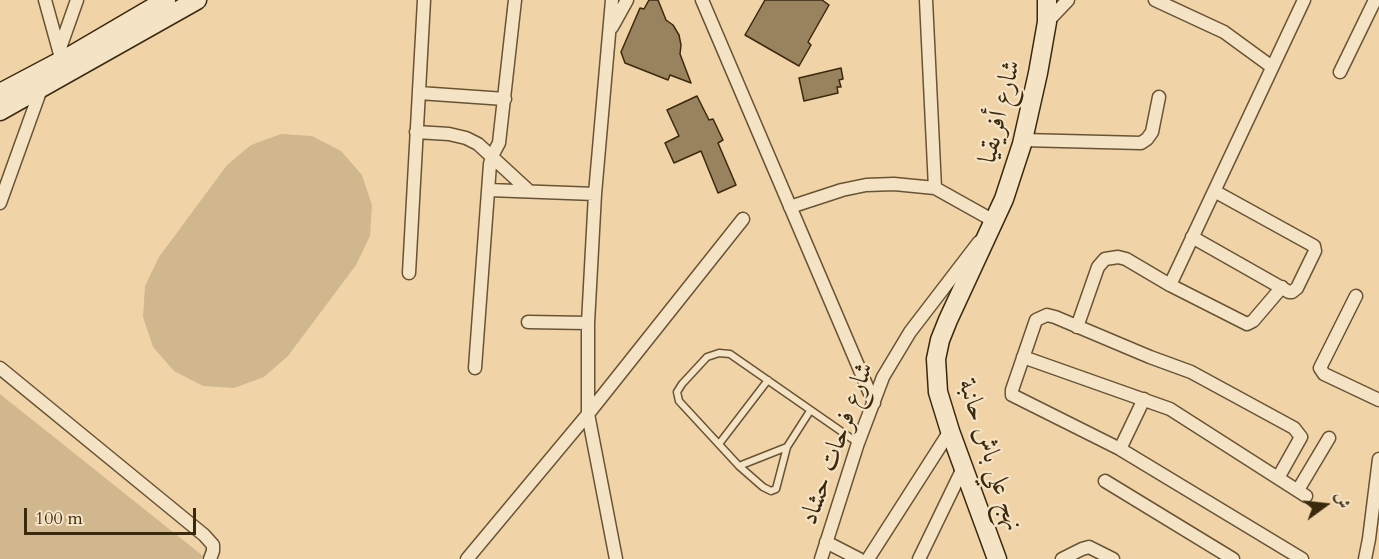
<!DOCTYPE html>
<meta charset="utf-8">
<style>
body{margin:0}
#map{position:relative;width:1379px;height:559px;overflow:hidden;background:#f0d4a8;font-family:Cardo,Amiri,serif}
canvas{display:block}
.north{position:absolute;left:1295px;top:475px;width:60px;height:60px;-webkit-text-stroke:4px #f5e3c6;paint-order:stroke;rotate:75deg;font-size:16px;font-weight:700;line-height:24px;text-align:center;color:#3b290e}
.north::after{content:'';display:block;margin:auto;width:21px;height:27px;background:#3b290e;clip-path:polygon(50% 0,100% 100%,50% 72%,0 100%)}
.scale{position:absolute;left:24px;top:508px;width:172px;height:27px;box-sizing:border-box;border:3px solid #3b290e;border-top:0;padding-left:8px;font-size:18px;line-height:21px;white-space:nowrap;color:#3b290e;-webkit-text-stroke:4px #f5e3c6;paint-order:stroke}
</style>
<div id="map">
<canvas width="1379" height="559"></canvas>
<div class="north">ش</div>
<div class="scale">100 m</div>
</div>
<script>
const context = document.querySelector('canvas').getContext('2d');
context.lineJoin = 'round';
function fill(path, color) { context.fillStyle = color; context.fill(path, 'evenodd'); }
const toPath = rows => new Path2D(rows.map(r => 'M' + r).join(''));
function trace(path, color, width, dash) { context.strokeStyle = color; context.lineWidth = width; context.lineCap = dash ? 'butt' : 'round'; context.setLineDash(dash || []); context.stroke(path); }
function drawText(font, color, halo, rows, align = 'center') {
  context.font = font + ' Cardo,Amiri,serif'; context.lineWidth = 4.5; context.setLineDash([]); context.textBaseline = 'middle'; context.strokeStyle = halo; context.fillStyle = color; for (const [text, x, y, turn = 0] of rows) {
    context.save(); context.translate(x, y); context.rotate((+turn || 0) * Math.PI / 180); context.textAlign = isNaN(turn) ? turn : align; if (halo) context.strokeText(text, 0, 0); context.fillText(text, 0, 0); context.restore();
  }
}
const green = toPath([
 [281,134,312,136,341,151,362,175,372,205,370,236,356,265,288,356,264,377,234,388,203,386,174,371,153,347,143,317,145,286,159,257,227,165,251,145],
 [0,394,203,556,201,559,0,559]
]);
const building = toPath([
 [649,0,658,0,666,20,673,25,679,35,681,45,680,54,691,83,670,75,668,80,625,63,621,52,640,8,644,9,649,0],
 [765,0,822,0,829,5,808,42,811,45,799,66,745,35,765,0],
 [841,68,843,79,839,80,841,87,837,87,838,93,804,101,799,78,841,68],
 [697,96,709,120,713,119,723,140,718,143,736,185,718,193,701,151,674,163,665,143,679,136,667,110,697,96]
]);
const lane = toPath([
 [810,411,787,447,776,489,771,491,763,487,739,466,679,401,677,392,682,384,707,357,719,353,730,354,858,443],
 [719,444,768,380],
 [739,466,787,447]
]);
const street = toPath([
 [45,0,63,65],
 [612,0,595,194,588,323,588,414,616,559],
 [702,0,874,403],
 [926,0,935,188],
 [1155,0,1224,32,1272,67],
 [1047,22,1068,0],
 [612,27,627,0],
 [59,51,77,0],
 [1340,72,1375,0],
 [419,93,505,99],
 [416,132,449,134,466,138,478,144,529,191],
 [1023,140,1141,143,1147,139,1152,132,1159,97],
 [489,190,595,194],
 [0,203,41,89],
 [790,207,842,190,866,185,894,184,935,188,994,221],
 [1192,237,1289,292,1292,292,1297,288,1315,251,1314,246,1216,192],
 [409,273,424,0],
 [1282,287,1253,321,1247,324,1170,285,1304,0],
 [1356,296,1320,368,1324,374,1379,400],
 [528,322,588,323],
 [1077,327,1098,267,1105,259,1118,257,1126,259,1170,285],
 [1023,357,1170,409,1306,496],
 [0,368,204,535,213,545,213,551,210,559],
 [475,368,490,164,492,156,499,143,515,0],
 [1120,449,1144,399],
 [1278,478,1301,437,1294,428,1191,372,1150,357,1055,317,1047,315,1036,320,1012,390,1012,395,1120,449,1302,559],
 [1105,481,1233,559],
 [1298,490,1329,438],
 [826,542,859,559],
 [467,559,588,414,743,219],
 [821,559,858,443,883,377,910,332,979,242],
 [868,559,950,431],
 [919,559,964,466],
 [1062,559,1082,549,1089,547,1113,559],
 [1365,559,1369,539,1379,459]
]);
const secondary = toPath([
 [0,93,72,55,166,0],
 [0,111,197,0],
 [997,559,950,431,938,392,936,359,940,340,948,320,1004,199,1022,144,1038,73,1047,22,1047,0]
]);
const streetNames = [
 ["شارع أفريقيا",1001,112,-76],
 ["شارع فرحات حشاد",838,444,-70],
 ["نهج علي باش حانبة",989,455,72]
];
fill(green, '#d1b78e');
fill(building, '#99825e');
trace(building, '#3b290e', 1.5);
trace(lane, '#685434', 9);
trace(street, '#685434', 15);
trace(secondary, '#3b290e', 21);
trace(lane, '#f5e3c6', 6);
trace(street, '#f5e3c6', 12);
trace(secondary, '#f5e3c6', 18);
drawText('26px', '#3b290e', '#f5e3c6', streetNames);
</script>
